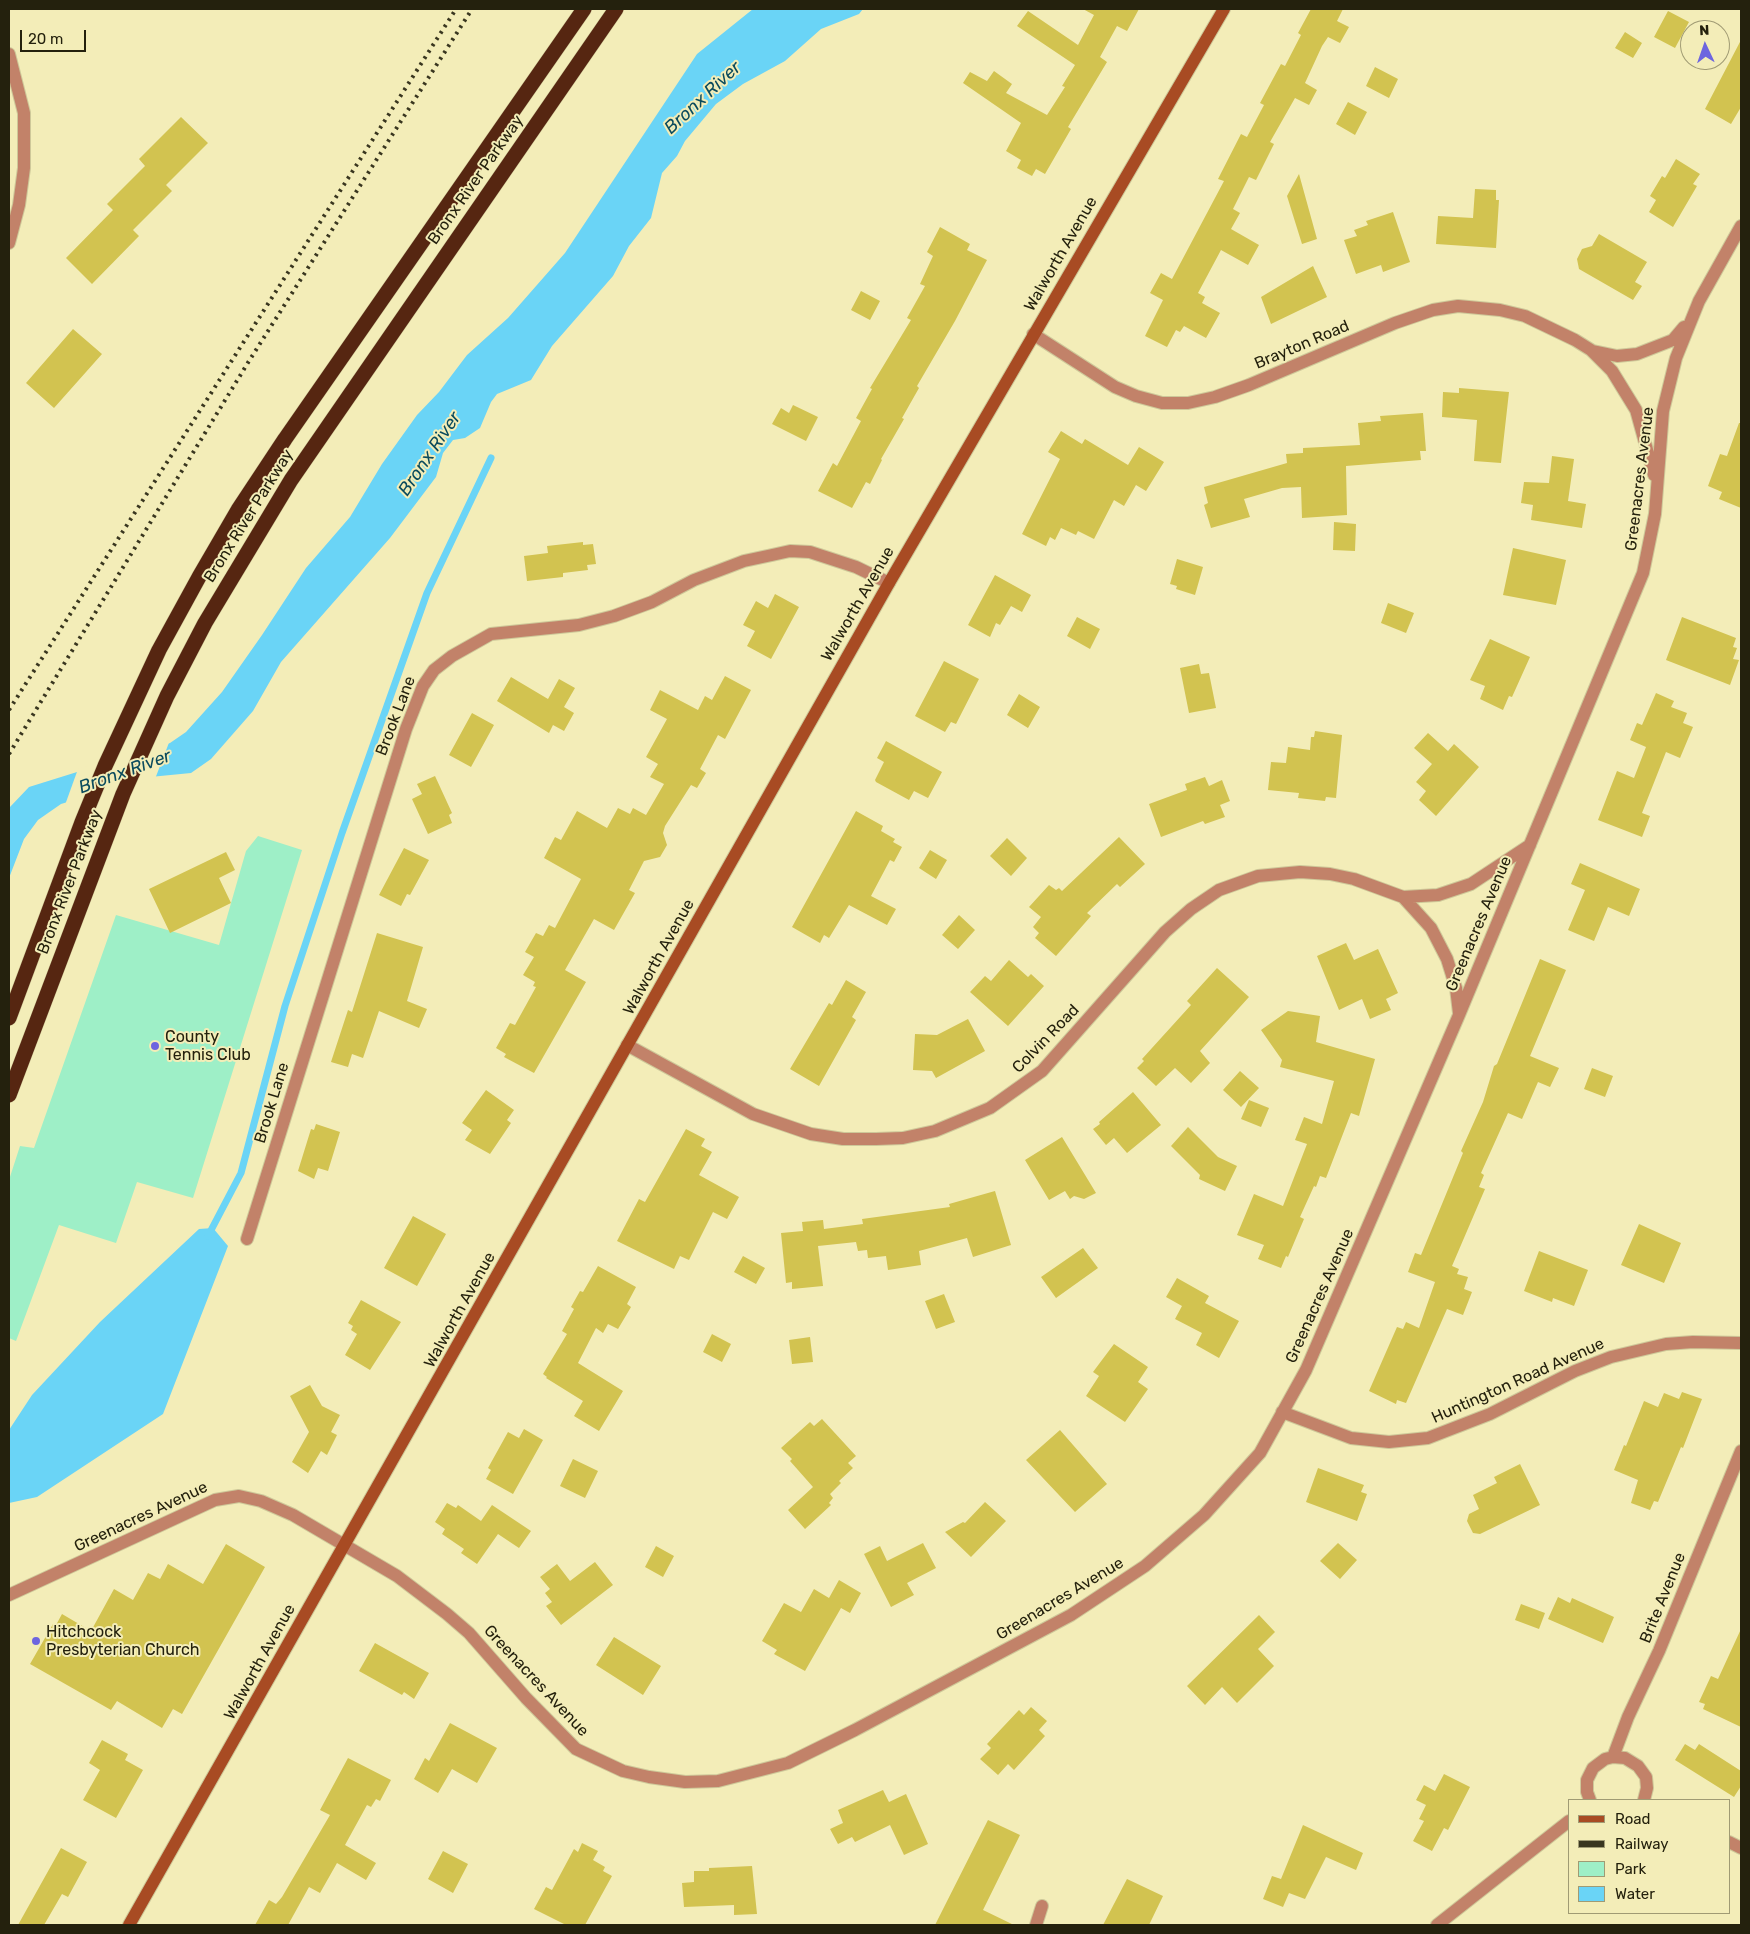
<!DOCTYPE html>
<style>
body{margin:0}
#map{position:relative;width:1750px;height:1934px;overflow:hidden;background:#f3edb8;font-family:Rubik,sans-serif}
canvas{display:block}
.frame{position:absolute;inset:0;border:10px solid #24210d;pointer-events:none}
.legend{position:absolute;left:1568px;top:1799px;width:162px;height:115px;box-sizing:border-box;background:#f3edb8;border:1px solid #a09b74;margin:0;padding:6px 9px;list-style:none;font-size:15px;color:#24210d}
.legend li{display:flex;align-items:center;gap:10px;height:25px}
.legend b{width:25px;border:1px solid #a09b74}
.north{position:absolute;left:1680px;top:20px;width:50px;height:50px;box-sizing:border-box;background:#f3edb8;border:1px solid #a09b74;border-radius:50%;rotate:357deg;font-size:14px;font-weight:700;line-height:20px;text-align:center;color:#24210d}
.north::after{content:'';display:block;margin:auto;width:18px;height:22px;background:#6d65df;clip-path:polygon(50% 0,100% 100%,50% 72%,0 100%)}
.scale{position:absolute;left:20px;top:30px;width:66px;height:22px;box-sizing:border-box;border:2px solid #24210d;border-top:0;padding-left:6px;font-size:15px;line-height:18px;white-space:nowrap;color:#24210d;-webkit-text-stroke:4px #f3edb8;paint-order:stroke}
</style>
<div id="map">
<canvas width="1750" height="1934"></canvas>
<div class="frame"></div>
<ul class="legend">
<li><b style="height:6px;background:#a84b23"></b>Road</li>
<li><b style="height:6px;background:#39361f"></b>Railway</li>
<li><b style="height:14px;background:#9eefc7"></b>Park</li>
<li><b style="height:14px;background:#6ad4f6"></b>Water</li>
</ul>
<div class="north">N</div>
<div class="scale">20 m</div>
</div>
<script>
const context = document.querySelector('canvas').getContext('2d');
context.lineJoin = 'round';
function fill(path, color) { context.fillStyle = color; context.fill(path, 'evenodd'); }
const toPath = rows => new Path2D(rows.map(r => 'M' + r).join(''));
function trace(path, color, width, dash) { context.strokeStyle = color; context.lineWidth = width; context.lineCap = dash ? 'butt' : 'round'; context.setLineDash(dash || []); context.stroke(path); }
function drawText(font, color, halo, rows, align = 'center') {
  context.font = font + ' Rubik,sans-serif'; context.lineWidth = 4; context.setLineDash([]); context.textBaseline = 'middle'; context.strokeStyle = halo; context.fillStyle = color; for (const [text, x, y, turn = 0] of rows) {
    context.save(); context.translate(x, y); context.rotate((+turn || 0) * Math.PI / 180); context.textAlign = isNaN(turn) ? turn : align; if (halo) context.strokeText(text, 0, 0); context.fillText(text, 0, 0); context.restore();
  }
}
const green = toPath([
 [258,836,302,850,193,1198,137,1182,116,1243,59,1225,16,1341,9,1338,9,1180,20,1146,34,1148,116,915,219,945,246,851]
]);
const water = toPath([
 [753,9,863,9,859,14,821,29,785,61,743,84,716,104,685,141,677,156,662,173,651,218,629,246,613,276,552,346,531,380,497,394,491,402,480,428,465,438,453,440,443,453,436,477,390,538,281,662,253,711,211,759,191,773,150,777,61,804,38,820,24,839,9,878,10,807,29,787,170,743,186,732,222,692,262,635,306,568,350,517,382,464,417,415,439,392,467,355,508,318,565,253,697,54],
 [213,1228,228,1246,163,1414,37,1497,9,1503,9,1430,32,1395,100,1322,199,1229]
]);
const pier = toPath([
 [170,740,155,779,65,805,78,769]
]);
const stream = toPath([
 [208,1236,241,1173,285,1006,342,833,427,593,491,458]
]);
const building = toPath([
 [1083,9,1139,9,1127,31,1117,26,1100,57,1107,62,1068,127,1071,129,1045,174,1036,169,1032,176,1017,168,1021,160,1006,151,1021,123,963,83,970,72,987,81,994,71,1012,84,1006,93,1047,115,1065,87,1062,86,1075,65,1017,26,1028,11,1078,45,1094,15],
 [1311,9,1343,9,1337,21,1349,27,1340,43,1328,37,1322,46,1305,83,1317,90,1309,105,1295,98,1270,142,1274,144,1256,180,1249,177,1233,209,1240,213,1231,229,1259,245,1248,265,1221,250,1198,293,1205,297,1202,303,1220,313,1206,338,1184,326,1180,332,1176,330,1167,347,1145,336,1163,300,1150,293,1161,273,1172,279,1224,181,1218,179,1241,134,1247,137,1264,105,1260,103,1281,64,1285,66,1301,35,1298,33],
 [1668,11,1689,22,1675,48,1654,37],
 [1625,32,1642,43,1633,58,1615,48],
 [1741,40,1741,107,1731,124,1705,109],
 [1375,67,1398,79,1389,98,1366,86],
 [1348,102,1367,112,1355,135,1336,124],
 [181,117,208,143,166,185,172,191,133,230,139,236,92,284,66,258,113,210,107,204,145,166,139,159],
 [1676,159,1700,174,1693,184,1697,186,1673,227,1649,212,1656,200,1650,196,1662,176,1665,178],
 [1299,174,1317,239,1302,244,1287,196],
 [1475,189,1496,190,1496,200,1499,200,1496,248,1436,244,1438,216,1473,218],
 [1393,212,1410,262,1383,272,1381,265,1356,274,1344,240,1357,236,1354,230,1368,225,1366,221],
 [940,227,970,244,967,250,987,260,955,321,917,386,919,388,902,418,904,419,881,459,882,460,870,484,866,482,852,508,818,491,833,463,837,466,861,421,856,418,872,389,870,388,911,320,907,318,925,286,920,284,933,256,927,252],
 [1599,234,1647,262,1635,282,1642,286,1633,300,1579,269,1577,259,1582,249,1592,246],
 [1313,266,1327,297,1271,324,1261,297],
 [861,291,880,301,870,320,851,310],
 [73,329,102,354,54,408,26,383],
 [1459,388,1509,392,1501,463,1474,461,1477,420,1442,417,1443,392,1459,393],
 [793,405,818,417,806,441,772,424,781,408,789,413],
 [1423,413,1426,451,1420,451,1421,460,1346,466,1347,515,1302,518,1301,487,1282,488,1244,499,1250,517,1211,528,1204,505,1208,503,1204,487,1287,463,1286,454,1303,453,1303,448,1360,445,1358,423,1381,421,1380,416],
 [1739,423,1741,423,1741,508,1719,499,1722,492,1708,486,1720,454,1727,456],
 [1061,431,1082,444,1085,439,1128,465,1139,447,1164,462,1146,491,1136,485,1124,506,1114,500,1094,539,1078,531,1076,535,1061,528,1055,540,1050,537,1046,546,1022,534,1060,459,1048,452],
 [1552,456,1574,459,1568,501,1586,504,1582,528,1531,520,1533,505,1521,503,1524,482,1549,483],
 [1334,522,1356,524,1355,551,1333,550],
 [583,542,583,545,593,544,596,564,587,565,588,570,563,573,563,577,527,581,524,556,548,553,547,546],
 [1513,548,1566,560,1556,605,1503,595],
 [1177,559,1203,567,1195,595,1176,589,1177,586,1170,584],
 [995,575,1031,595,1022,612,1011,606,1000,625,996,623,990,637,968,625],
 [775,594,799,607,771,659,747,646,755,631,743,625,756,601,768,608],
 [1388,603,1414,613,1406,633,1381,623],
 [1077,617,1100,629,1090,649,1067,636],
 [1682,617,1736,638,1733,647,1737,648,1733,659,1739,660,1730,685,1666,660],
 [1490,639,1530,657,1512,697,1509,696,1503,710,1480,699,1485,686,1470,680],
 [944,661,979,679,956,724,951,722,945,732,915,716],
 [1199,664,1201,674,1209,673,1216,708,1189,713,1180,668],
 [725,676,751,690,725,739,718,735,700,769,706,773,697,788,691,785,665,826,663,833,667,845,660,857,644,861,629,890,635,893,614,930,594,919,565,970,586,982,534,1073,504,1057,506,1054,496,1048,510,1023,515,1025,536,987,533,986,535,982,523,975,534,957,525,952,536,933,543,936,549,925,555,928,581,879,544,858,555,837,561,840,577,811,607,828,618,808,630,814,633,808,646,815,664,784,650,777,658,764,646,757,667,719,650,710,660,690,698,710,705,696,712,700],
 [511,677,548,699,559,679,575,688,564,707,574,713,564,731,553,725,549,733,497,701],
 [1656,693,1674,701,1671,707,1687,713,1683,723,1693,727,1680,758,1666,752,1642,813,1650,816,1642,837,1598,820,1617,771,1634,778,1646,747,1630,740,1637,723,1642,725],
 [1019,694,1040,707,1028,728,1007,715],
 [472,713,494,725,471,767,449,755],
 [1315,731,1342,735,1336,798,1326,797,1325,801,1298,798,1299,793,1268,790,1271,762,1286,763,1288,747,1310,750,1311,737,1314,737],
 [1428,733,1448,751,1454,744,1479,767,1436,816,1419,800,1426,791,1416,782,1432,764,1414,748],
 [886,741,942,772,928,798,914,791,909,800,876,782,875,780,884,762,877,758],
 [435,776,452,813,449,815,452,823,428,834,412,799,422,794,417,784],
 [1205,777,1209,786,1222,780,1230,801,1220,805,1225,817,1205,824,1203,821,1161,837,1149,804,1187,790,1185,784],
 [856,811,883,826,881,831,895,839,893,842,902,847,894,862,890,860,871,896,896,909,887,925,849,905,829,938,824,935,820,943,792,927],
 [1119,837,1145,864,1120,887,1117,884,1087,913,1091,916,1056,956,1035,938,1039,933,1033,927,1041,917,1029,907,1049,885,1056,890,1059,888,1062,891],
 [1007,838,1027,858,1011,876,990,856],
 [404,848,429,860,410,895,407,894,401,906,379,895],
 [930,850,947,860,936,879,919,868],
 [226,852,235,870,219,878,231,903,170,933,149,889],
 [1580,863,1640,889,1629,916,1608,907,1594,941,1568,930,1585,890,1571,884],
 [959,915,975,930,958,949,942,935],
 [377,933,423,947,407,1001,427,1009,419,1028,379,1011,363,1058,352,1054,348,1067,331,1062,348,1010,352,1012],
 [1346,943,1354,960,1378,949,1398,993,1386,999,1391,1010,1370,1019,1362,999,1339,1010,1317,956],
 [1540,959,1566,970,1530,1056,1559,1068,1550,1087,1538,1082,1522,1119,1508,1113,1481,1173,1484,1175,1479,1187,1485,1189,1452,1266,1459,1269,1457,1274,1468,1277,1464,1289,1472,1292,1463,1315,1447,1309,1406,1403,1397,1400,1396,1404,1369,1391,1397,1327,1403,1329,1406,1322,1419,1328,1435,1282,1408,1272,1415,1253,1421,1255,1463,1153,1461,1151,1483,1102,1494,1066,1497,1064],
 [1009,960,1028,977,1031,974,1044,986,1008,1026,970,992,985,976,991,981],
 [1217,968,1249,997,1200,1051,1210,1063,1191,1083,1175,1068,1156,1086,1137,1068,1144,1061,1142,1059,1191,1005,1187,1001],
 [846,980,866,992,852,1017,856,1020,819,1086,790,1069,829,1003,832,1005],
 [1288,1011,1320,1016,1316,1042,1375,1059,1359,1116,1351,1113,1326,1178,1320,1176,1316,1187,1314,1186,1300,1217,1304,1219,1288,1257,1286,1256,1281,1268,1258,1259,1264,1245,1237,1235,1254,1194,1283,1206,1307,1144,1295,1140,1304,1117,1322,1124,1334,1081,1280,1067,1282,1060,1261,1030],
 [968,1019,985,1051,936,1078,932,1071,913,1070,915,1034,937,1035],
 [1592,1068,1613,1076,1605,1097,1584,1089],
 [1240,1071,1259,1088,1241,1107,1223,1090],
 [486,1090,514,1110,507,1120,511,1123,490,1154,465,1140,472,1130,462,1123],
 [1133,1092,1161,1125,1127,1153,1114,1138,1106,1145,1093,1129,1100,1124,1099,1122],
 [1249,1100,1269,1108,1261,1127,1241,1119],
 [316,1124,340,1132,328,1171,318,1168,314,1179,298,1171,311,1129,314,1130],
 [1188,1127,1218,1157,1237,1166,1225,1191,1199,1179,1200,1175,1171,1146],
 [686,1129,705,1139,701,1146,712,1152,699,1175,739,1197,727,1219,713,1212,689,1260,680,1256,674,1269,617,1241,639,1199,645,1202],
 [1062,1137,1096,1193,1084,1199,1074,1196,1070,1199,1065,1191,1049,1200,1025,1160],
 [995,1191,1011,1245,973,1257,967,1238,919,1251,921,1265,888,1270,886,1256,868,1258,867,1250,858,1251,856,1242,818,1246,823,1286,792,1289,792,1282,786,1283,781,1233,803,1231,802,1222,823,1220,824,1229,863,1224,862,1219,950,1207,949,1204],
 [413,1216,446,1234,417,1286,384,1268],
 [1639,1224,1681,1243,1664,1283,1621,1265],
 [1083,1248,1098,1268,1056,1298,1041,1277],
 [1539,1251,1588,1270,1574,1306,1553,1298,1552,1302,1524,1291],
 [743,1256,765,1268,756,1284,734,1272],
 [598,1266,636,1287,627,1304,631,1307,618,1329,608,1324,603,1333,596,1328,578,1363,623,1391,599,1431,574,1416,583,1401,546,1378,547,1377,543,1374,567,1334,562,1331,574,1309,571,1307,580,1291,583,1292],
 [1177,1278,1209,1296,1205,1303,1239,1321,1219,1358,1196,1345,1202,1333,1175,1319,1182,1306,1166,1297],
 [944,1294,955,1322,936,1329,925,1301],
 [361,1300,401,1322,370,1370,345,1355,357,1334,351,1330,353,1326,348,1323],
 [712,1334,731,1344,722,1362,703,1352],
 [810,1337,813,1362,792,1364,789,1340],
 [1114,1344,1148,1367,1138,1382,1148,1389,1125,1422,1086,1396,1099,1376,1093,1372],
 [310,1385,322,1406,340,1415,331,1432,337,1435,327,1455,321,1451,308,1473,292,1462,309,1432,290,1396],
 [1682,1392,1702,1399,1683,1448,1681,1447,1658,1502,1654,1501,1650,1510,1631,1503,1638,1480,1614,1470,1624,1445,1626,1446,1644,1401,1658,1407,1664,1393,1679,1399],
 [822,1419,856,1456,848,1463,853,1468,839,1481,841,1483,830,1494,833,1498,829,1503,831,1505,805,1529,788,1510,813,1487,790,1461,792,1459,781,1448,810,1422,814,1426],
 [524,1429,543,1440,513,1494,486,1479,491,1470,488,1468,508,1432,519,1438],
 [1060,1430,1107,1484,1075,1512,1026,1460],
 [573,1459,598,1471,585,1498,560,1486],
 [1520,1464,1540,1505,1480,1534,1473,1533,1467,1521,1469,1514,1479,1509,1473,1495,1497,1483,1494,1477],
 [1318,1468,1364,1485,1361,1492,1367,1494,1357,1521,1306,1502],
 [985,1502,1006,1521,971,1557,945,1532,963,1522,965,1523],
 [447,1503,456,1508,458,1505,481,1521,492,1505,531,1531,519,1548,498,1534,477,1564,461,1553,464,1549,442,1534,445,1529,435,1522],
 [923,1543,936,1568,907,1583,914,1595,891,1607,864,1554,880,1546,887,1561],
 [1338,1543,1357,1560,1340,1579,1320,1561],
 [226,1544,265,1567,182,1714,173,1709,162,1728,117,1701,111,1710,30,1664,53,1624,56,1625,62,1614,91,1631,114,1589,133,1600,148,1573,160,1579,168,1564,203,1584],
 [656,1546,674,1556,663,1577,645,1567],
 [595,1562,613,1585,561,1625,546,1606,552,1602,545,1593,550,1589,540,1577,557,1564,570,1581],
 [839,1580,861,1593,850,1613,841,1608,805,1671,774,1654,777,1650,762,1641,784,1603,801,1612,814,1589,829,1598],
 [1558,1597,1570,1603,1572,1598,1614,1617,1603,1643,1548,1619],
 [1521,1604,1545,1613,1539,1629,1515,1620],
 [1259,1615,1275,1632,1258,1649,1274,1666,1237,1703,1222,1687,1205,1705,1187,1686],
 [1741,1629,1741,1727,1703,1709,1705,1704,1699,1702,1711,1676,1718,1679],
 [614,1637,661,1666,643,1695,596,1665],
 [375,1643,429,1673,414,1699,404,1692,402,1695,359,1671],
 [1031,1707,1047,1721,1039,1730,1045,1736,1014,1770,1008,1764,998,1775,980,1759,991,1748,987,1744,1019,1710,1024,1715],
 [450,1723,497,1748,477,1783,452,1769,438,1793,414,1779,425,1758,429,1761],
 [102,1740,128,1754,125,1760,143,1770,116,1818,83,1800,100,1770,89,1763],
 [1685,1744,1695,1750,1699,1744,1741,1771,1741,1786,1734,1797,1675,1760],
 [348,1758,391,1780,380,1801,376,1799,371,1807,367,1805,345,1845,376,1863,366,1880,337,1863,320,1893,309,1887,288,1925,255,1925,269,1900,276,1904,282,1897,330,1815,320,1810],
 [1444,1774,1470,1787,1448,1830,1444,1828,1432,1851,1413,1841,1424,1821,1419,1819,1426,1805,1416,1800,1424,1785,1435,1791],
 [883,1790,889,1802,906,1794,928,1844,904,1855,890,1825,855,1842,852,1837,838,1844,830,1829,843,1823,838,1810],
 [988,1820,1020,1835,983,1910,1014,1925,935,1925],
 [1303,1825,1363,1853,1356,1870,1326,1857,1305,1899,1289,1893,1283,1907,1263,1899,1272,1876,1281,1879],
 [582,1843,598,1851,593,1860,605,1867,603,1871,612,1876,585,1925,566,1925,534,1909,546,1887,552,1890,574,1849,578,1852],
 [61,1848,87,1862,68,1897,62,1894,44,1925,18,1925],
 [443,1851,468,1864,453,1893,428,1879],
 [752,1866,757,1914,734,1915,734,1905,684,1907,682,1883,694,1882,694,1871,709,1871,709,1868],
 [1127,1879,1163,1896,1149,1925,1103,1925]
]);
const street = toPath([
 [9,54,24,113,24,168,19,205,9,243],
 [1033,334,1115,387,1136,396,1162,403,1188,403,1215,397,1249,385,1395,323,1433,310,1458,306,1500,310,1525,316,1575,340,1591,350,1612,371,1636,410,1654,475],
 [1593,351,1617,356,1637,354,1673,340,1684,327],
 [1403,897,1431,928,1447,959,1456,988,1459,1013],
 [627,1045,753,1114,811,1134,843,1139,876,1139,903,1138,935,1131,990,1108,1042,1071,1165,932,1191,909,1219,890,1258,876,1300,872,1330,874,1354,879,1403,897,1438,895,1471,884,1530,845],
 [247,1239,406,729,423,686,434,670,452,656,491,634,579,625,614,616,652,602,694,580,744,561,772,555,790,551,810,552,856,567,889,583],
 [1282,1412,1351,1438,1389,1442,1428,1438,1490,1414,1575,1371,1611,1357,1666,1344,1693,1342,1741,1343],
 [9,1595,215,1500,239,1496,261,1501,293,1515,397,1576,447,1614,469,1633,526,1698,576,1749,623,1771,649,1777,685,1782,718,1781,788,1763,855,1730,1071,1615,1145,1566,1204,1515,1260,1453,1306,1370,1459,1015,1643,573,1655,514,1663,411,1676,358,1699,301,1741,226],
 [1613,1757,1628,1717,1659,1651,1741,1451],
 [1590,1800,1587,1792,1587,1780,1593,1768,1605,1759,1613,1757,1625,1758,1638,1766,1646,1777,1647,1788,1644,1800],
 [1729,1842,1741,1848],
 [1036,1925,1042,1906],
 [1437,1925,1569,1821]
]);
const secondary = toPath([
 [129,1925,889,583,1224,9]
]);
const highway = toPath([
 [9,1018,82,822,105,766,159,650,199,577,238,510,285,439,584,9],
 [9,1095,123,794,167,696,205,623,291,480,616,9]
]);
const rail = toPath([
 [9,710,456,9],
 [9,754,249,361,472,9]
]);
const markers = [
 [155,1046,5,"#6d65df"],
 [36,1641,5,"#6d65df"]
];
const streetNames = [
 ["Bronx River Parkway",476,180,-55],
 ["Walworth Avenue",1061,254,-60],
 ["Brayton Road",1302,345,-23],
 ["Greenacres Avenue",1640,479,-83],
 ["Bronx River Parkway",249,516,-58],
 ["Walworth Avenue",858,604,-60],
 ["Brook Lane",396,716,-69],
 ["Bronx River Parkway",70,882,-69],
 ["Greenacres Avenue",1479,924,-67],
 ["Walworth Avenue",659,957,-61],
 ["Colvin Road",1046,1039,-46],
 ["Brook Lane",272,1103,-73],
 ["Greenacres Avenue",1320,1296,-66],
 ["Walworth Avenue",460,1310,-61],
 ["Huntington Road Avenue",1518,1381,-24],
 ["Greenacres Avenue",141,1517,-25],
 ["Brite Avenue",1663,1598,-68],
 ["Greenacres Avenue",1060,1599,-31],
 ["Walworth Avenue",260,1662,-61],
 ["Greenacres Avenue",536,1681,47]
];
const poiNames = [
 ["County",165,1037],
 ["Tennis Club",165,1055],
 ["Hitchcock",46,1632],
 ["Presbyterian Church",46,1650]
];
const waterNames = [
 ["Bronx River",703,98,-43],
 ["Bronx River",430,454,-56],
 ["Bronx River",125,772,-20]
];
fill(green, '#9eefc7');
fill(water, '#6ad4f6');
fill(pier, '#f3edb8');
trace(stream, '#6ad4f6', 7);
fill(building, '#d2c350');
trace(street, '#cec899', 14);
trace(secondary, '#cec899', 14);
trace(highway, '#cec899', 16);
trace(street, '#c28269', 12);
trace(secondary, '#a84b23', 12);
trace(highway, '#562611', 15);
trace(rail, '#39361f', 4, [2.5, 5]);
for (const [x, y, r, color] of markers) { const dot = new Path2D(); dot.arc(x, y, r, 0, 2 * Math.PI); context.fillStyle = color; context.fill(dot); trace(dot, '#f3edb8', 2); }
drawText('16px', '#24210d', '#f3edb8', streetNames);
drawText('16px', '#24210d', '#f3edb8', poiNames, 'left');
drawText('italic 18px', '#0b4b5d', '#f3edb8', waterNames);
</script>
